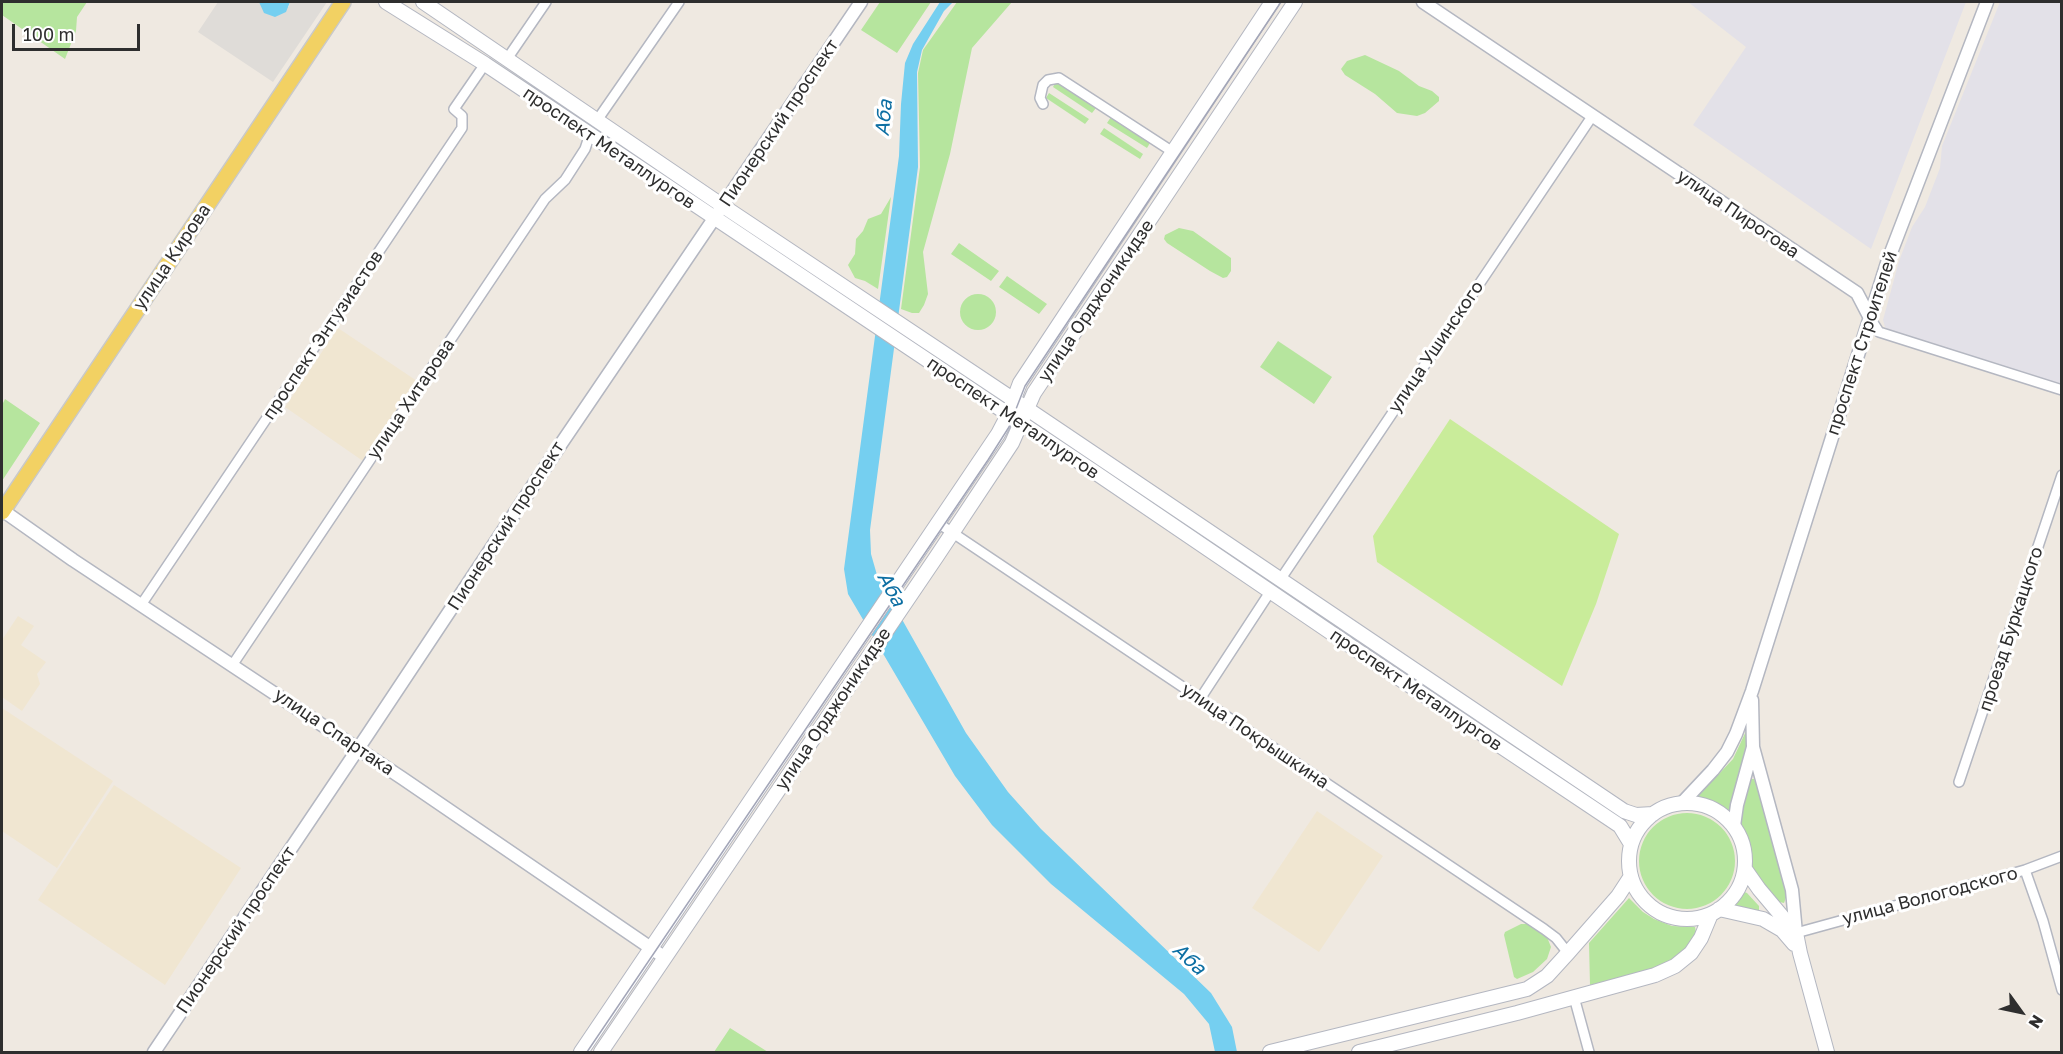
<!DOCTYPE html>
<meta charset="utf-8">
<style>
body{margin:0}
#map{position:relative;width:2063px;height:1054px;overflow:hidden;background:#efe9e1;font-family:"Golos Text",sans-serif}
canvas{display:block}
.frame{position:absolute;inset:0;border:3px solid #2e2e2e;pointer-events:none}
.north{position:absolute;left:1991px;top:982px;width:60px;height:60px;-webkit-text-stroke:4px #fff;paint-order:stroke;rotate:123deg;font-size:16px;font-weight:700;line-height:24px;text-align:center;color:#2e2e2e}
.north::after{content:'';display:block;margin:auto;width:21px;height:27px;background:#2e2e2e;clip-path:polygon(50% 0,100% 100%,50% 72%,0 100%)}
.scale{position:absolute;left:12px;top:24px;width:128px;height:27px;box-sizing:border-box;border:3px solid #2e2e2e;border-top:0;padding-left:8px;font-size:18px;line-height:21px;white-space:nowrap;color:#2e2e2e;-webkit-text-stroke:4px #fff;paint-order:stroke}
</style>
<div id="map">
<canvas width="2063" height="1054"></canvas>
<div class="frame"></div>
<div class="north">N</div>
<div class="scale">100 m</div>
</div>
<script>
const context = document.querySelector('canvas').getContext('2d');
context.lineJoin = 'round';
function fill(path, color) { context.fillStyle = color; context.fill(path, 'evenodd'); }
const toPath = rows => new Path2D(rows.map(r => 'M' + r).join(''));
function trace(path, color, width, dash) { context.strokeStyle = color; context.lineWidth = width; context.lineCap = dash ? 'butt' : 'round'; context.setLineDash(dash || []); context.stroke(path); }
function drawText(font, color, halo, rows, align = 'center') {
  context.font = font + ' "Golos Text",sans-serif'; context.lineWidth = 6; context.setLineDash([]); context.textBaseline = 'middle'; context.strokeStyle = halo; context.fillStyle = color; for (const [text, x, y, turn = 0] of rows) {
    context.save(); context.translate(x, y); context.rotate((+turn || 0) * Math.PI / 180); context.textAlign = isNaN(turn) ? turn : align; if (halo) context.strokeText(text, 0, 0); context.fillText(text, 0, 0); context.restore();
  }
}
const industrial = toPath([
 [1688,2,1966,2,1871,249,1693,125,1746,47],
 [2000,2,2061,2,2061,389,1890,331,1885,327,1883,320,1899,261,1912,227,1925,207,1940,168,1942,146]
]);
const education = toPath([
 [338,328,417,381,363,461,285,407],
 [18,616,34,626,21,645,46,662,37,674,40,684,22,711,2,697,2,640],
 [2,708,113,781,57,868,2,831],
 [114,785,241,868,165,985,38,900],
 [1317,811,1383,856,1319,952,1252,908]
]);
const green = toPath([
 [2,2,87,2,77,17,76,31,65,59,2,15],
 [880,2,931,2,897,53,861,30],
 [957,2,1012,2,972,48,950,154,923,252,928,294,924,305,919,313,912,313,901,309,920,167,918,73,923,50],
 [1365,55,1399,71,1419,86,1432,91,1439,97,1439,101,1425,113,1417,116,1397,113,1375,94,1345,75,1341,69,1347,61],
 [1056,82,1096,108,1092,113,1053,87],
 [1049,93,1089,119,1085,124,1046,98],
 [1111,117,1150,143,1147,148,1107,123],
 [1104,128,1143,154,1140,159,1100,134],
 [891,197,878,289,865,281,855,278,848,265,855,254,856,239,863,231,868,219,881,214],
 [1179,228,1193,231,1231,258,1231,271,1227,277,1223,278,1210,271,1167,243,1164,239,1165,235],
 [959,243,999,271,991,281,951,254],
 [1007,276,1047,304,1039,314,999,287],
 '960 312a18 18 0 1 1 36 0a18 18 0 1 1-36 0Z',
 [1278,341,1332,377,1314,404,1260,367],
 [5,399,40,423,2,481,2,405],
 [1747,729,1746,746,1730,811,1725,813,1710,802,1698,799,1697,797,1733,759],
 [1751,779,1754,779,1756,784,1787,895,1784,903,1775,901,1755,876,1742,827,1741,817],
 '1639 861a48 48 0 1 1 96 0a48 48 0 1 1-96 0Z',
 [1742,891,1747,893,1759,906,1759,911,1756,913,1734,906],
 [1629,898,1643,912,1654,919,1672,926,1695,927,1696,932,1690,945,1676,958,1650,970,1590,985,1589,943],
 [1521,924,1528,924,1547,937,1551,947,1547,959,1533,972,1517,979,1514,977,1504,935,1505,932],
 [730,1028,768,1052,714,1052]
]);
const pitch = toPath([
 [1450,419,1619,534,1596,604,1562,686,1377,562,1373,536]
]);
const plaza = toPath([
 [218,2,259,2,289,7,290,2,327,2,273,82,198,32]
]);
const water = toPath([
 [259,2,290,2,286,12,275,17,264,13],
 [940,2,953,2,944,11,922,50,917,72,918,167,870,530,871,554,877,575,966,733,1008,792,1041,829,1211,993,1232,1027,1237,1052,1215,1052,1209,1024,1184,994,1051,884,992,825,955,776,848,594,844,569,899,156,901,104,905,63,913,44]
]);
const minor = toPath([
 [507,59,546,2],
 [1043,104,1040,98,1043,85,1048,80,1059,78,1173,152],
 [598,119,679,2],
 [1870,318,1879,332,2062,390],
 [938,523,1544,929,1556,938,1568,953],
 [1280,580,1593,115],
 [141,605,462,128,462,116,454,109,485,64],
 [233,664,545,199,565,180,585,149,590,134],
 [1200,699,1270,592],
 [1959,782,2062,475],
 [2025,870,2043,921,2062,990],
 [1796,933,2025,870,2062,856],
 [1574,997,1589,1052]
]);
const tertiary = toPath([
 [1423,2,1857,293,1870,318],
 [2,510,73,560,402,778,664,957],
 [1753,747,1792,890,1796,933],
 [1682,803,1713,770,1727,752,1736,734,1752,691,1887,263,1987,2],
 [1734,826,1737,805,1753,747,1752,700],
 [154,1052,368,734,544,469,861,2]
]);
const secondary = toPath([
 [386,2,485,64,1096,473,1352,647,1620,826,1631,844],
 [423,2,723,206,1023,406,1624,811,1636,815,1653,814],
 '1629 861a58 58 0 1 1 116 0a58 58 0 1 1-116 0Z',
 [1745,869,1759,889,1796,933,1800,953,1827,1052],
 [1719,909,1763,919,1782,930,1794,944],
 [581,1052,998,434,1008,415,1020,383,1272,2],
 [601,1052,937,556,1012,443,1034,393,1295,2],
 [1270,1052,1527,989,1547,976,1568,953,1618,896,1631,876],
 [1359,1052,1517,1013,1655,975,1675,966,1691,953,1701,938,1711,914]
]);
const primary = toPath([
 [2,512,343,2]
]);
const tram = toPath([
 [587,1052,988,460,1009,427,1025,386,1281,2]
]);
const streetNames = [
 ["Пионерский проспект",779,123,-56],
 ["проспект Металлургов",609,148,34],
 ["улица Пирогова",1738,214,34],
 ["улица Кирова",172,257,-56],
 ["улица Орджоникидзе",1096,301,-56],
 ["проспект Энтузиастов",323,335,-56],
 ["проспект Строителей",1862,343,-72],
 ["улица Ушинского",1436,347,-56],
 ["улица Хитарова",411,399,-56],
 ["проспект Металлургов",1013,418,34],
 ["Пионерский проспект",506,526,-57],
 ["проезд Буркацкого",2011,629,-72],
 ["проспект Металлургов",1416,690,34],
 ["улица Орджоникидзе",833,709,-56],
 ["улица Спартака",334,732,34],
 ["улица Покрышкина",1255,736,34],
 ["улица Вологодского",1930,896,-15],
 ["Пионерский проспект",236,930,-56]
];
const waterNames = [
 ["Аба",884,118,-84],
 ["Аба",891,589,61],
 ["Аба",1189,959,43]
];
fill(industrial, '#e3e1e8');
fill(education, '#f0e6d1');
fill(green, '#b6e59e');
fill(pitch, '#c9ec9a');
fill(plaza, '#dfdcd8');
fill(water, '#75cff0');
trace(minor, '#b4b7c1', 12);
trace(tertiary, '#b4b7c1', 15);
trace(secondary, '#b4b7c1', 16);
trace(primary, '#c9c9c9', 18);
trace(minor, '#fff', 9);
trace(tertiary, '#fff', 12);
trace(secondary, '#fff', 14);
trace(primary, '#f2d163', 15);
trace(tram, '#a3a6b8', 1.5);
drawText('18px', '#2e2e2e', '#fff', streetNames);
drawText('italic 20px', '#0d6fa3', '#fff', waterNames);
</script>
